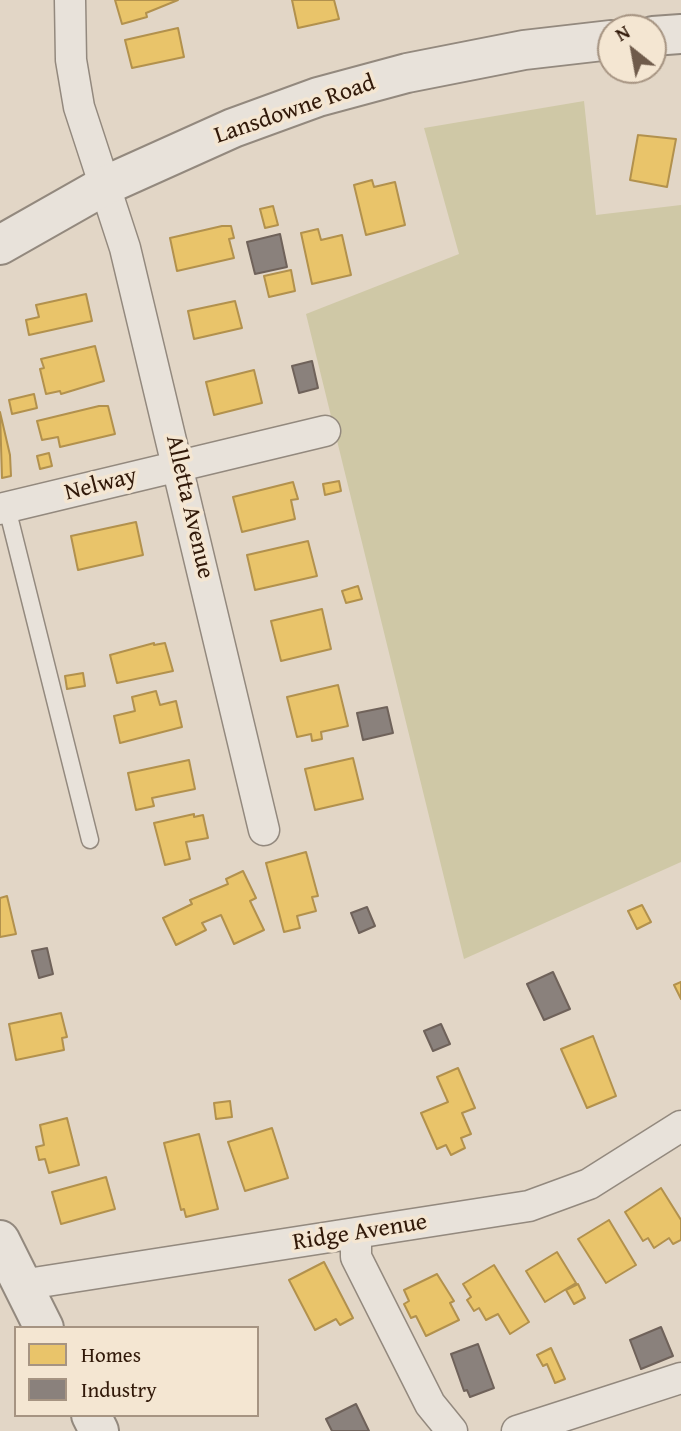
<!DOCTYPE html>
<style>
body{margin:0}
#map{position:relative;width:681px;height:1431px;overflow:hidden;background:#e2d6c6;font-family:"Gentium Book Plus",serif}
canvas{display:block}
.legend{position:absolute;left:14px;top:1326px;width:245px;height:91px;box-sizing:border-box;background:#f4e6d2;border:2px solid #a69482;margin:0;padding:9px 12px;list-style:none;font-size:21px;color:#311909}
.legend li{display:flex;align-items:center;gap:14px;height:35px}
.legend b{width:35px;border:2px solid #a69482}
.north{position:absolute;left:597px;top:14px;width:70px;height:70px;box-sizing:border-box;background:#f4e6d2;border:2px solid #a69482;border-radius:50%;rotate:329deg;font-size:19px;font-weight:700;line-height:28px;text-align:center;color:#311909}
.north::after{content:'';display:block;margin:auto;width:24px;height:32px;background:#6f5b4b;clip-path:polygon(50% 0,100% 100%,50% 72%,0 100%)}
</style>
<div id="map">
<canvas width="681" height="1431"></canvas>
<ul class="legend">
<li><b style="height:19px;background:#e9c46a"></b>Homes</li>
<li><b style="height:19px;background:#8a817c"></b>Industry</li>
</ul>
<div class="north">N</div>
</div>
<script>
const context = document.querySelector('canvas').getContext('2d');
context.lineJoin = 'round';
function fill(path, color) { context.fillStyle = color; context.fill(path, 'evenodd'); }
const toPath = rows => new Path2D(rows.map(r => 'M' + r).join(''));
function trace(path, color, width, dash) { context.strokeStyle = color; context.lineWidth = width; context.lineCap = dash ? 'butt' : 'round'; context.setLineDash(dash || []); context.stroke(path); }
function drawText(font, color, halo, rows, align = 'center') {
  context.font = font + ' "Gentium Book Plus",serif'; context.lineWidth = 7; context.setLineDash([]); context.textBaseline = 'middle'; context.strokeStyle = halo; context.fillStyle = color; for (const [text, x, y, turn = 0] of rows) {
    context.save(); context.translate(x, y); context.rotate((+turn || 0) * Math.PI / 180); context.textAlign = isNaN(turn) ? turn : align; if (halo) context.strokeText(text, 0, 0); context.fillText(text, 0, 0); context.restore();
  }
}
const green = toPath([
 [584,101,596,215,681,205,681,862,464,959,306,314,459,254,424,128]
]);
const homes = toPath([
 [115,0,178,0,146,13,147,17,122,24,115,0],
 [292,0,334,0,339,19,298,28,292,0],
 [178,28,184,57,132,68,125,40,178,28],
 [638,135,676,139,667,187,630,180,638,135],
 [372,180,374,187,395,182,405,225,366,235,354,185,372,180],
 [273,206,278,225,265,228,260,209,273,206],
 [222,226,231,226,234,238,229,239,234,258,177,271,170,238,222,226],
 [318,229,321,240,342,235,351,275,312,284,301,233,318,229],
 [291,270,295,291,269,297,264,276,291,270],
 [86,294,92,321,29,335,26,320,39,317,36,305,86,294],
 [235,301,242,328,194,339,188,311,235,301],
 [95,346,104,381,61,394,60,391,46,394,40,369,44,368,41,359,95,346],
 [254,370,262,403,214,415,206,382,254,370],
 [34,394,37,408,12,414,9,400,34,394],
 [99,406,108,406,115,434,60,447,58,437,42,440,37,421,99,406],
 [0,412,10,455,11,476,2,478,0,412],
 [49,453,52,466,40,469,37,456,49,453],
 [339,481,341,491,325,495,323,484,339,481],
 [293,482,298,499,291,500,295,519,242,532,233,497,293,482],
 [136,522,143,555,78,570,71,536,136,522],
 [308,541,317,576,255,590,247,555,308,541],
 [358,586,362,599,346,603,342,591,358,586],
 [322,609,331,649,281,661,271,621,322,609],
 [154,643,154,645,165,643,173,671,117,683,110,655,154,643],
 [83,673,85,686,67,689,65,676,83,673],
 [338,685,348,726,321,732,322,739,312,741,311,734,297,737,287,697,338,685],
 [156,691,160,705,176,701,182,727,120,743,114,716,135,711,132,697,156,691],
 [353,758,363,799,315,810,305,769,353,758],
 [189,760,195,789,152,798,154,806,136,810,128,773,189,760],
 [194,814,194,817,203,815,208,838,186,842,190,859,165,865,154,823,194,814],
 [306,852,318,896,312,897,316,911,297,916,300,928,284,932,266,863,306,852],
 [243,871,256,898,250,901,264,930,234,944,221,915,202,923,206,930,176,945,163,918,192,904,190,900,228,884,226,879,243,871],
 [7,896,16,934,0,937,0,898,7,896],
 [642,905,651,922,637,929,628,911,642,905],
 [681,982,681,999,674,985,681,982],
 [61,1013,67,1037,62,1038,64,1050,16,1060,9,1024,61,1013],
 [593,1036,616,1096,587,1108,561,1049,593,1036],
 [458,1068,475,1108,462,1113,471,1134,461,1138,465,1148,451,1155,446,1145,437,1149,421,1113,448,1102,437,1077,458,1068],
 [230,1101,232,1117,216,1119,214,1103,230,1101],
 [67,1118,79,1165,49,1173,45,1159,39,1160,36,1147,44,1145,40,1125,67,1118],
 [272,1128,288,1178,245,1191,228,1142,272,1128],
 [199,1134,218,1209,186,1217,184,1209,181,1210,164,1143,199,1134],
 [106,1177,115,1209,61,1224,52,1192,106,1177],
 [661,1188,681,1220,681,1240,673,1244,669,1238,654,1248,648,1238,643,1241,625,1212,661,1188],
 [609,1220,636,1265,606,1283,578,1239,609,1220],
 [557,1252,576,1283,545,1302,526,1271,557,1252],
 [324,1262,353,1318,340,1325,336,1319,315,1330,289,1280,324,1262],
 [494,1265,529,1322,510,1334,498,1314,486,1320,479,1308,474,1311,467,1300,471,1297,463,1284,494,1265],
 [437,1274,454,1301,450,1303,459,1320,426,1336,416,1316,411,1318,404,1304,409,1301,404,1290,437,1274],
 [578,1284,585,1298,574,1304,566,1290,578,1284],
 [551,1348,565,1379,555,1383,547,1364,543,1366,537,1355,551,1348]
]);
const industry = toPath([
 [280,234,287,267,255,274,247,242,280,234],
 [312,361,318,388,299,393,292,366,312,361],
 [387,707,393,733,363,740,357,713,387,707],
 [367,907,375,926,359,933,351,913,367,907],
 [47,948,53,974,39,978,32,951,47,948],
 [553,972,570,1009,544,1020,527,984,553,972],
 [441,1024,450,1044,433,1051,424,1031,441,1024],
 [661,1327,673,1356,641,1369,630,1340,661,1327],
 [478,1344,494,1388,470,1397,467,1390,464,1391,451,1354,478,1344],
 [356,1404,369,1431,332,1431,326,1419,356,1404]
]);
const service = toPath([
 [7,508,90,840]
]);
const minor = toPath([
 [70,0,71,60,79,107,125,248,264,830],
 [0,509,325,431],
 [356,1234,356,1257,430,1404,452,1431],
 [21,1285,529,1206,589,1184,681,1126],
 [517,1431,681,1378]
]);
const tertiary = toPath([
 [653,36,681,34],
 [0,245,104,186,233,128,318,97,407,73,524,50,611,40],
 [0,1240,44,1328],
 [91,1415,99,1431]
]);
const streetNames = [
 ["Lansdowne Road",295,110,-19],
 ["Nelway",101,485,-14],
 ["Alletta Avenue",189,507,77],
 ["Ridge Avenue",360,1233,-9]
];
fill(green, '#cfc8a6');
fill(homes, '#e9c46a');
trace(homes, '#b2914d', 2);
fill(industry, '#8a817c');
trace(industry, '#6f625a', 2);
trace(service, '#93897e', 19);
trace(minor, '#93897e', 33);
trace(tertiary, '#93897e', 42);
trace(service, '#e8e2da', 16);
trace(minor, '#e8e2da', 30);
trace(tertiary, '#e8e2da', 38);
drawText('24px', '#311909', '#f4e6d2', streetNames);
</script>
